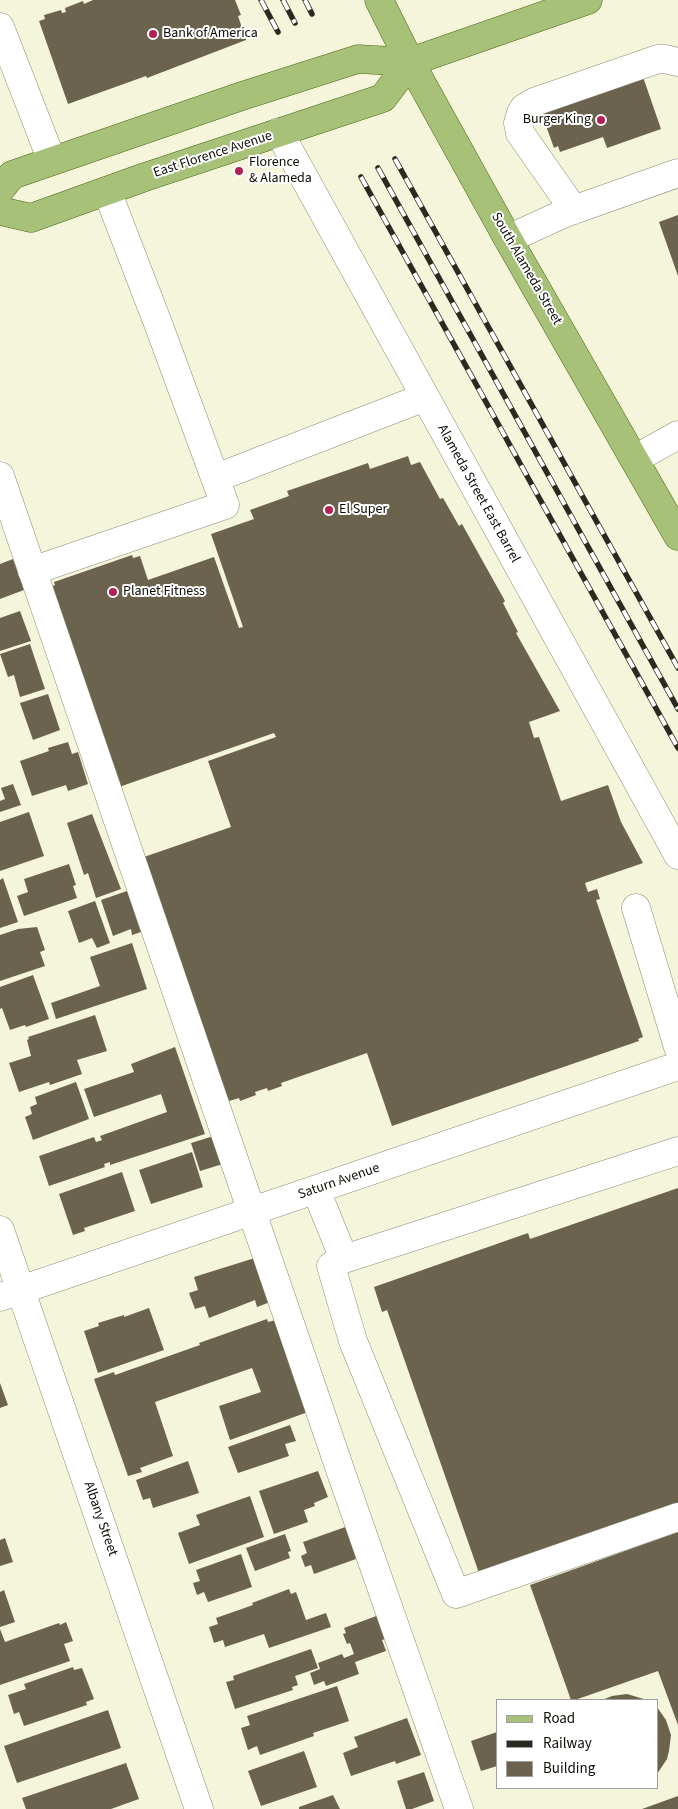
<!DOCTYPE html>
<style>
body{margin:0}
#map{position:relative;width:678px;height:1809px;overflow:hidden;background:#f5f5db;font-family:"Source Sans 3",sans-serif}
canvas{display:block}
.legend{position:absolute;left:496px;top:1699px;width:162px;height:90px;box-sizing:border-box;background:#fff;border:1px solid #9e9e9b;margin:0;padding:6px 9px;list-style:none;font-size:15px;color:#0d0d05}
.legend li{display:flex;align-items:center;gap:10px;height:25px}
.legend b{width:25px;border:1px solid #9e9e9b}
</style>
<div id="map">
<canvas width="678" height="1809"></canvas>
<ul class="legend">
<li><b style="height:6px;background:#a7c178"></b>Road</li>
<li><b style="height:6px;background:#2a2a20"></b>Railway</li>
<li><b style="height:14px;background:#6c634e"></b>Building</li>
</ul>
</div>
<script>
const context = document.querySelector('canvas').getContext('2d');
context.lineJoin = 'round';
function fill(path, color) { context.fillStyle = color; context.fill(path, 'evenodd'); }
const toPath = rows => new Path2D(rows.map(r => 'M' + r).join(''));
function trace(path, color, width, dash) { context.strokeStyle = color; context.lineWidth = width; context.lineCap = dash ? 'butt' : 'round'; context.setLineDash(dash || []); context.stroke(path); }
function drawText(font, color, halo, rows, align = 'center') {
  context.font = font + ' "Source Sans 3",sans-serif'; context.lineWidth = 4; context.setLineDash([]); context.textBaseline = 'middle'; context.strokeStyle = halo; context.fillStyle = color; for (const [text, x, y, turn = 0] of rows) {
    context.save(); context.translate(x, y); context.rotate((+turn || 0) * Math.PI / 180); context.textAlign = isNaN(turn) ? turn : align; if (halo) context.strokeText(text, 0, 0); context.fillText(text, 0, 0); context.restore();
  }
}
const building = toPath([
 [93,0,235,0,241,15,238,16,246,40,147,78,146,76,68,104,39,21,45,19,44,15,61,10,62,13,66,12,65,8,83,1,84,4],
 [642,74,661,129,607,148,603,137,560,152,558,146,554,148,541,112],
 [678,215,678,276,659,222],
 [408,456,411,465,420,462,440,499,443,498,459,526,462,524,505,601,503,603,518,632,516,633,560,711,529,722,534,738,539,737,561,801,608,785,621,822,643,863,585,883,588,892,597,889,600,899,596,900,643,1037,638,1039,639,1041,392,1126,367,1053,281,1083,282,1086,268,1091,267,1088,255,1092,256,1095,240,1101,239,1098,226,1102,141,858,231,827,208,761,276,737,274,733,119,787,50,587,55,585,54,582,132,555,133,558,140,556,148,580,214,557,239,628,243,627,211,534,254,519,250,510,289,496,287,491,368,463,370,469],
 [13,559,24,590,0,599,0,564],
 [20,611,31,641,0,651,0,618],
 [30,644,45,689,20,697,14,675,8,677,0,654],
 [48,694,60,730,33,740,20,703],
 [68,742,72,754,78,752,88,784,68,791,66,785,32,796,20,761,49,751,48,748],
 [13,784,21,805,0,812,0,801,5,799,1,788],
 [29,812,44,856,0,871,0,822],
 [92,814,121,889,96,898,88,873,84,875,67,823],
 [69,864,76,885,73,886,77,898,24,916,17,896,28,892,24,879],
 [3,878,18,922,0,928,0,880],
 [127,891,141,932,132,935,131,929,113,936,101,900],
 [95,901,110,943,97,948,92,938,79,943,68,911],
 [37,927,45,950,40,952,45,966,0,981,0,935,18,929],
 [132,943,147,989,56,1019,51,1003,100,986,90,957],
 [33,975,49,1019,26,1027,25,1025,10,1030,2,1008,0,1009,0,987],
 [95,1015,107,1051,77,1060,82,1074,50,1085,49,1082,19,1092,9,1063,31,1056,27,1040,29,1039,28,1037],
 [175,1047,205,1134,110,1165,110,1162,104,1164,105,1167,49,1186,39,1156,94,1137,96,1142,102,1140,100,1136,167,1112,161,1094,94,1117,84,1089,134,1072,131,1064],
 [76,1082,89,1119,33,1140,25,1117,32,1114,30,1107,37,1104,35,1097],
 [217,1135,226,1163,200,1171,191,1143],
 [192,1152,203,1187,151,1204,139,1170],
 [122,1172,135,1211,84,1228,85,1231,73,1235,59,1194],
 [678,1188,678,1504,479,1573,387,1310,382,1312,374,1287,528,1233,530,1239],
 [258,1257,273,1301,257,1307,255,1300,209,1318,205,1306,195,1309,189,1293,198,1290,194,1277],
 [149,1308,164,1350,98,1373,84,1331,99,1326,98,1323,124,1315,124,1317],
 [267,1319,268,1322,276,1320,308,1412,230,1440,219,1406,261,1392,252,1368,155,1402,173,1456,140,1468,142,1472,128,1476,94,1379,114,1372,115,1375,200,1345,199,1343],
 [0,1383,8,1405,0,1408],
 [290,1425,296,1441,285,1444,289,1456,238,1473,228,1447],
 [188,1461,199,1493,153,1508,150,1498,143,1500,136,1480],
 [318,1471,328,1497,314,1503,315,1506,304,1510,308,1522,274,1534,259,1491],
 [250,1496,264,1537,189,1564,178,1533,200,1525,196,1515],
 [351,1525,361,1554,355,1556,356,1559,314,1574,311,1565,305,1567,301,1556,307,1553,303,1542],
 [678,1532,678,1725,658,1671,575,1700,571,1700,530,1585],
 [285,1534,291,1551,288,1552,290,1558,255,1571,246,1548],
 [5,1538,13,1562,0,1566,0,1540],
 [241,1554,252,1587,208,1602,204,1592,197,1595,193,1583,200,1581,196,1570],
 [289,1589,291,1594,296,1592,306,1620,326,1613,331,1627,269,1648,264,1634,225,1647,223,1640,214,1643,209,1627,218,1624,216,1618,253,1605,252,1603],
 [4,1590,15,1622,0,1627,0,1592],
 [379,1615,388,1638,382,1640,386,1651,355,1662,359,1674,326,1686,324,1681,314,1685,310,1673,320,1669,318,1663,342,1654,344,1658,354,1654,350,1643,347,1644,343,1634,346,1633,344,1628],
 [66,1622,73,1641,64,1644,70,1661,0,1685,0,1629,5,1642,59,1623,60,1625],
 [311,1649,318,1668,295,1676,298,1685,292,1687,293,1690,235,1709,226,1682,234,1680,233,1676],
 [73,1667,74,1670,82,1668,94,1699,86,1702,87,1705,24,1726,19,1712,14,1714,8,1695,26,1689,24,1684],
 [337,1686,349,1721,313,1733,314,1736,260,1755,257,1746,248,1750,241,1728,250,1725,247,1716],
 [627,1694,647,1700,602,1700,612,1696],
 [657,1707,666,1720,671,1735,669,1751,667,1759,657,1774],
 [108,1710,121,1748,17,1783,4,1746],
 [407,1718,421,1755,396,1764,395,1761,351,1776,343,1753,358,1747,354,1737],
 [497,1732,497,1766,481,1771,471,1741],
 [304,1751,317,1787,261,1806,248,1771],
 [126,1763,139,1799,111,1809,26,1809,22,1798],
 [424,1772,434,1801,412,1809,406,1809,397,1781],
 [333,1795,340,1809,299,1809,299,1807],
 [678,1796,678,1809,642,1809]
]);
const minor = toPath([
 [0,27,52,161],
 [279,132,678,855],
 [574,210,520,133,518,123,521,113,524,108,534,102,658,59,665,59,678,62],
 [508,239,565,213,678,173],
 [635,459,678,435],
 [0,476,344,1481,459,1809],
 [216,478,425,397],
 [32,571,225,505,159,326,107,191],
 [636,908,678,1047],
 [316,1190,344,1259,678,1151],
 [0,1230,199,1809],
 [344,1259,331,1266,353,1341,456,1594,678,1517],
 [0,1297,678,1066]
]);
const major = toPath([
 [379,0,410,62,508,239,678,536],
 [0,190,12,175,242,96,358,59,410,62,588,0],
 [0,211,31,218,145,177,383,98,410,62]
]);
const rail = toPath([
 [261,0,278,32],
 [283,0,295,23],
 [305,0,312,14],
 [395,159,678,668],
 [378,168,678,709],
 [361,177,678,748]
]);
const markers = [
 [153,34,5,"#b02155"],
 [601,120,5,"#b02155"],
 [239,171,5,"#b02155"],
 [329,510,5,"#b02155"],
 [113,592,5,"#b02155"]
];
const poiNames = [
 ["Bank of America",163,34],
 ["Burger King",591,120,"right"],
 ["Florence",249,163],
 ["& Alameda",249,179],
 ["El Super",339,510],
 ["Planet Fitness",123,592]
];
const streetNames = [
 ["East Florence Avenue",213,155,-18],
 ["South Alameda Street",526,269,60],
 ["Alameda Street East Barrel",478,494,61],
 ["Saturn Avenue",339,1182,-19],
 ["Albany Street",100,1519,71]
];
fill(building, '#6c634e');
trace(minor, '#8b8c74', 29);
trace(major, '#4b6715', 29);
trace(minor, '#fff', 28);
trace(major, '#a7c178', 28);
trace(rail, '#2a2a20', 5.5);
trace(rail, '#fff', 4, [11]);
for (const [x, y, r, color] of markers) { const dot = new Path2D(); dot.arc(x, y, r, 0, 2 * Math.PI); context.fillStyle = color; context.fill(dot); trace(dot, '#fff', 2); }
drawText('14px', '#0d0d05', '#fff', poiNames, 'left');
drawText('14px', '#0d0d05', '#fff', streetNames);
</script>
